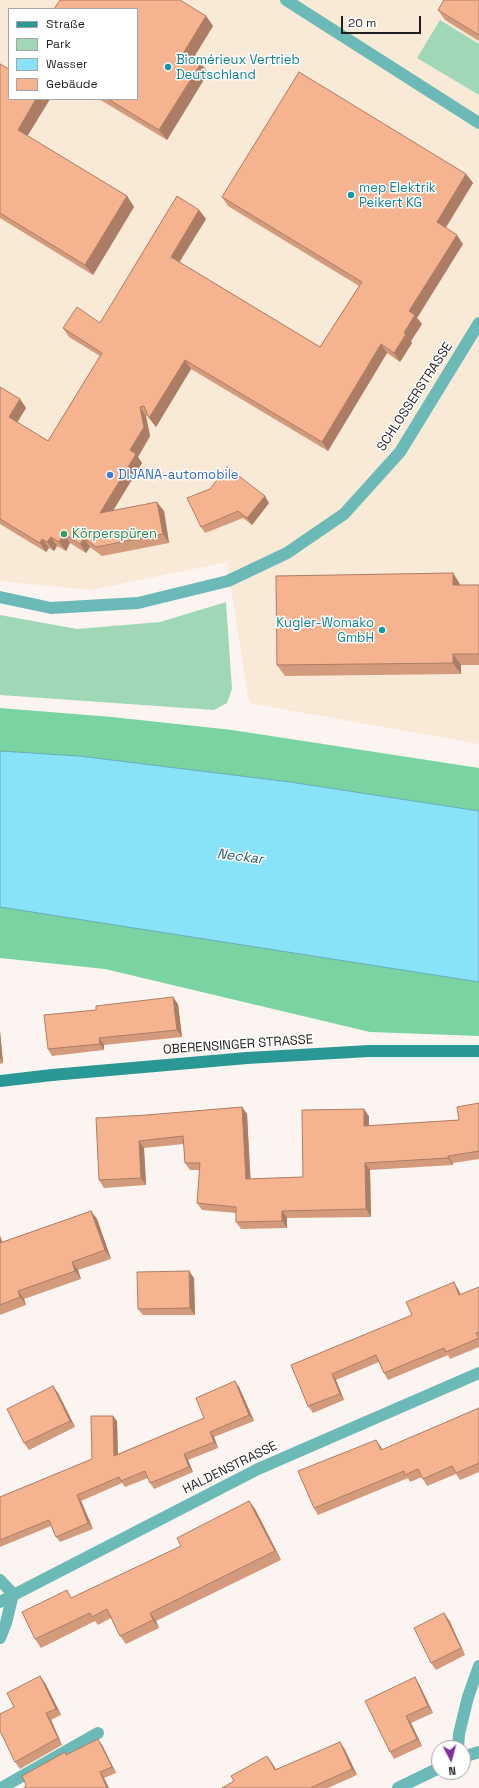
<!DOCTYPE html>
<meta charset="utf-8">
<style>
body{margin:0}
#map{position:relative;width:479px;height:1788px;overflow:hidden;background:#fcf4f0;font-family:"Space Grotesk",sans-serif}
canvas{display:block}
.legend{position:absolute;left:8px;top:8px;width:130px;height:92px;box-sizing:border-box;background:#fff;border:1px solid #a6a5a5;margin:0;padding:5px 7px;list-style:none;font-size:12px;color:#211e1d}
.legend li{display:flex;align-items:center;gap:8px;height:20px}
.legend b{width:20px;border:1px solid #a6a5a5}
.north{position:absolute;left:431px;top:1740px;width:40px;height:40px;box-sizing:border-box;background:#fff;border:1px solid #a6a5a5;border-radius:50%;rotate:174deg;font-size:11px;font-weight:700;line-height:16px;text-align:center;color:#211e1d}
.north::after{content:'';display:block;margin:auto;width:14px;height:18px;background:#8030a0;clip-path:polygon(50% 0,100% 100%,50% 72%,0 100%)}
.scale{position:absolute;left:341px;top:16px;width:80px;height:18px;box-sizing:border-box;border:2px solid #211e1d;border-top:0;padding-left:5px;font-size:12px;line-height:14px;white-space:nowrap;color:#211e1d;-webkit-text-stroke:3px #fff;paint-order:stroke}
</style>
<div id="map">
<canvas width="479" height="1788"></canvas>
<ul class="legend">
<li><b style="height:5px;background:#2a9895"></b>Straße</li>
<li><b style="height:11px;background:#a0d8b7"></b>Park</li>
<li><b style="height:11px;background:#88e3f9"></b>Wasser</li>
<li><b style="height:11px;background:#f6b390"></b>Gebäude</li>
</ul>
<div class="north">N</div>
<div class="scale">20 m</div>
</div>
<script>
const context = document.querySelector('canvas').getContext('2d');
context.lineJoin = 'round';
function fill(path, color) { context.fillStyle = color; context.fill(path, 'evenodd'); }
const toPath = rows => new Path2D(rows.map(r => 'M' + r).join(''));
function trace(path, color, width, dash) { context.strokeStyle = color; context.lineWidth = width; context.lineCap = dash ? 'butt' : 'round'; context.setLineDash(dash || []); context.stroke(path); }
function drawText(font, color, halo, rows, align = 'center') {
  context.font = font + ' "Space Grotesk",sans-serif'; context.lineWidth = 3; context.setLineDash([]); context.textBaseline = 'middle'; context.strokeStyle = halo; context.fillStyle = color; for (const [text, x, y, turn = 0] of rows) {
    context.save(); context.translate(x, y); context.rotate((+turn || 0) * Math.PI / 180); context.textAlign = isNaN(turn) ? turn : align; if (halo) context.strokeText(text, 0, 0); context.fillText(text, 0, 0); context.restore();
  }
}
const industrial = toPath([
 [0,0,479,0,479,744,249,703,227,562,91,590,0,581],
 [9,9,137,9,137,99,9,99]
]);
const green = toPath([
 [440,20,479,44,479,95,417,58],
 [226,602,232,689,227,703,214,710,0,695,0,615,77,629,160,622]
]);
const forest = toPath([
 [0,708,112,717,232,730,479,768,479,811,290,782,79,756,0,751],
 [0,907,479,982,479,1036,370,1032,105,969,0,958]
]);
const water = toPath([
 [0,751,79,756,290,782,479,811,479,982,0,907,0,751]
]);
const street = toPath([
 [286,0,479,123],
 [0,597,51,608,138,603,228,581,287,553,344,514,400,452,479,323],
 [0,1580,13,1594,6,1623,0,1638],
 [0,1602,258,1469,479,1373],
 [458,1748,459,1734,468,1697,479,1666],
 [463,1757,479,1752],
 [1,1788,98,1733],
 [398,1788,439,1768]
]);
const secondary = toPath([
 [0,1081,52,1075,247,1058,369,1051,479,1051]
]);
const wall = toPath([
 [479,0,479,41,445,20,438,10],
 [206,16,213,26,193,58,208,73,167,140,99,99,137,99],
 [0,64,50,99,27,136,127,196,134,207,93,275,0,218],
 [466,174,473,183,446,228,463,244,417,318,422,324,411,341,412,343,400,362,387,353,328,451,191,369,156,427,148,415,146,416,150,436,138,457,142,463,113,511,164,511,169,543,102,556,90,547,86,553,70,543,66,551,57,546,54,551,49,548,46,552,0,524,0,387,20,399,26,408,17,422,48,441,100,356,69,337,63,328,100,323,199,210,206,219,179,262,320,347,359,286,228,206,222,197],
 [210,489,269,503,252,525,243,518,205,533,201,527],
 [460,584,460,585,479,585,479,665,461,665,461,674,285,676,277,665],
 [178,1004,182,1037,104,1045,104,1050,52,1056,48,1049],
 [0,1031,3,1063,0,1064],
 [479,1103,479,1159,453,1163,453,1165,370,1170,371,1217,287,1218,287,1228,241,1229,236,1222,236,1213,202,1210,197,1203,200,1170,190,1170,185,1163,184,1144,144,1148,146,1185,104,1188,99,1180,146,1115,242,1107,247,1114,250,1179,303,1177,369,1116,369,1126,459,1120],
 [91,1211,97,1219,111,1259,78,1270,81,1279,24,1299,26,1305,0,1315,0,1236,2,1242],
 [194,1278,195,1315,143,1315,138,1309],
 [479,1287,479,1347,450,1359,448,1355,388,1380,384,1373,379,1362,336,1380,344,1400,313,1413,308,1406,291,1365,412,1315,458,1289,461,1295],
 [53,1386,58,1393,75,1427,29,1450,24,1443],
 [239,1387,254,1421,214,1437,218,1448,188,1460,193,1472,154,1489,150,1483,148,1478,125,1487,122,1483,81,1501,93,1529,60,1542,56,1537,51,1526,0,1547,0,1497,92,1459,117,1421,118,1454,204,1418],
 [479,1408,479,1472,460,1480,456,1474,427,1486,422,1477,410,1482,408,1478,318,1515,314,1508,376,1440,382,1450],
 [249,1501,255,1509,281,1560,156,1621,159,1628,126,1644,120,1636,111,1618,98,1625,95,1621,41,1648,35,1639,72,1598,181,1546],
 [449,1620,465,1655,436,1670,431,1663],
 [415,1677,419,1684,433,1713,411,1723,422,1746,394,1759,390,1752],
 [45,1683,61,1715,51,1720,62,1745,20,1769,15,1762,14,1707],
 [98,1739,102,1745,116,1773,104,1778,109,1788,25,1788,26,1785,65,1752,66,1755],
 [344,1748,357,1775,328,1788,222,1788,272,1763,276,1769]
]);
const shadedWall = toPath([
 [206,16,213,26,191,62,184,52],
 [201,63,208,73,167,140,159,130],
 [36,99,50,99,25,140,18,130],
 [466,174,473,183,443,231,437,222],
 [127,196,134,207,93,275,85,265],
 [199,210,206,219,177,266,171,257],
 [457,235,463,244,417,318,422,324,411,341,412,343,400,362,394,353,404,333,409,311],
 [381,344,387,353,328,451,322,442],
 [185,360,191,369,156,427,149,418],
 [20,399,26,408,15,426,9,417],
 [140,407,146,416,150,436,138,457,142,463,106,522,100,513,130,450],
 [265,496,269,503,252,525,247,518],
 [157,502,164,511,169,543,163,534],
 [64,534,70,543,66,551,59,542],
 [51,537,57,546,54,551,47,542],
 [84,538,90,547,86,553,80,544],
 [42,539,49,548,46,552,40,543],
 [453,573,460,584,461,596,453,585],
 [453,654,461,665,461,674,453,663],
 [173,997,178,1004,182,1037,177,1030],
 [0,1031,3,1063,0,1058],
 [99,1038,104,1045,104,1050,100,1044],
 [242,1107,247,1114,251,1186,246,1179],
 [364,1109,369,1116,369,1133,364,1126],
 [139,1141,144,1148,146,1185,141,1178],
 [448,1156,453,1163,453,1165,448,1158],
 [365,1163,370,1170,371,1217,366,1209],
 [91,1211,97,1219,111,1259,105,1250],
 [282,1211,287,1218,287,1228,282,1221],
 [0,1236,6,1251,0,1243],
 [72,1262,78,1270,81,1279,75,1271],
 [189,1271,194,1278,195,1315,190,1308],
 [454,1282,458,1289,464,1302,459,1295],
 [18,1291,24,1299,26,1305,20,1297],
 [332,1374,336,1380,344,1400,340,1394],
 [235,1381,239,1387,254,1421,249,1415],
 [53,1386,58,1393,75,1427,70,1421],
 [113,1416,117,1421,118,1461,114,1456],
 [210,1432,214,1437,218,1448,214,1442],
 [376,1440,381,1447,385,1457,381,1450],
 [184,1454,188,1460,193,1472,189,1467],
 [77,1495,81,1501,93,1529,88,1523],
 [249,1501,255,1509,281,1560,275,1551],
 [150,1613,156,1621,159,1628,153,1620],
 [444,1613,449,1620,465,1655,461,1648],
 [40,1676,45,1683,61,1715,56,1709],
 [415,1677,419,1684,433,1713,428,1706],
 [46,1713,51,1720,62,1745,58,1738],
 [406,1716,411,1723,422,1746,417,1739],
 [98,1739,102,1745,116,1773,112,1767],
 [340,1742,344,1748,357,1775,352,1769],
 [267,1756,272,1763,279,1776,275,1770],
 [100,1772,104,1778,109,1788,107,1788]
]);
const building = toPath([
 [60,0,180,0,206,16,184,52,201,63,159,130,108,99,137,99,137,9,54,9,60,0],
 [444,0,479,0,479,35,438,10,444,0],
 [0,64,9,69,9,99,36,99,18,130,127,196,85,265,0,213,0,64],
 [299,72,466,174,437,222,457,235,409,311,415,315,404,333,406,334,394,353,381,344,322,442,185,360,149,418,144,406,140,407,144,427,130,450,136,454,100,513,157,502,163,534,96,547,84,538,80,544,64,534,59,542,51,537,47,542,42,539,40,543,0,519,0,387,20,399,9,417,48,441,102,353,63,328,77,307,100,323,177,196,199,210,171,257,320,347,362,282,222,197,299,72],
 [227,467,265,496,247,518,238,511,201,527,187,498,210,489,227,467],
 [453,573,453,585,479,585,479,654,453,654,453,663,277,665,276,576,453,573],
 [173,997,177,1030,99,1038,100,1044,48,1049,44,1015,96,1010,96,1006,173,997],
 [479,1103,479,1151,448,1156,448,1158,365,1163,366,1209,282,1211,282,1221,236,1222,236,1207,197,1203,200,1163,185,1163,183,1136,139,1141,141,1178,99,1180,96,1118,146,1115,242,1107,246,1179,303,1177,302,1110,364,1109,364,1126,459,1120,457,1107,479,1103],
 [91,1211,105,1250,72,1262,75,1271,18,1291,20,1297,0,1305,0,1243,91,1211],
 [189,1271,190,1308,138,1309,137,1272,189,1271],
 [454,1282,459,1295,479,1287,479,1332,476,1333,479,1338,446,1352,444,1348,384,1373,376,1355,332,1374,340,1394,308,1406,291,1365,412,1315,406,1302,454,1282],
 [235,1381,249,1415,210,1432,214,1442,184,1454,189,1467,150,1483,145,1471,121,1481,119,1477,77,1495,88,1523,56,1537,49,1520,0,1540,0,1497,92,1459,91,1416,113,1416,114,1456,204,1418,196,1398,235,1381],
 [53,1386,70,1421,24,1443,7,1409,53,1386],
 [479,1408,479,1463,456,1473,452,1466,423,1479,418,1469,405,1475,404,1471,314,1508,298,1471,376,1440,381,1450,479,1408],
 [249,1501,275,1551,150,1613,153,1620,120,1636,107,1609,92,1617,90,1613,35,1639,22,1612,67,1590,71,1598,181,1546,177,1538,249,1501],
 [444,1613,461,1648,431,1663,414,1628,444,1613],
 [40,1676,56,1709,46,1713,58,1738,15,1762,0,1731,0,1714,14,1707,7,1693,40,1676],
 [415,1677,428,1706,406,1716,417,1739,390,1752,365,1701,415,1677],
 [98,1739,112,1767,100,1772,107,1788,25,1788,25,1786,26,1785,22,1776,65,1752,66,1755,98,1739],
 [340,1742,352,1769,310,1788,222,1788,234,1781,231,1776,267,1756,275,1770,340,1742]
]);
const markers = [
 [168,67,4,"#0f9aa8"],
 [351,195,4,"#0f9aa8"],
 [110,475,4,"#3f7fe0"],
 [64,534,4,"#2e9e5b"],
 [382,630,4,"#0f9aa8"]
];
const cultureNames = [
 ["Biomérieux Vertrieb",176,60],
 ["Deutschland",176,75],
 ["mep Elektrik",359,188],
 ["Peikert KG",359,203],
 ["Kugler-Womako",374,623,"right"],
 ["GmbH",374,638,"right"]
];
const streetNames = [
 ["SCHLOSSERSTRASSE",415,397,-57],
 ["OBERENSINGER STRASSE",238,1045,-4],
 ["HALDENSTRASSE",230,1468,-26]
];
const shopNames = [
 ["DIJANA-automobile",118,475]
];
const leisureNames = [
 ["Körperspüren",72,534]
];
const waterNames = [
 ["Neckar",240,857,7]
];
fill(industrial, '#f9e9d7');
fill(green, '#a0d8b7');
fill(forest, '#79d4a1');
fill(water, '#88e3f9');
trace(water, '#69a8b7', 1);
trace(street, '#6bbab7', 12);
trace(secondary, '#2a9895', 12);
fill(wall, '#d49a7c');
fill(shadedWall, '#ac7d65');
fill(building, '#f6b390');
trace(building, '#ac7d65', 1);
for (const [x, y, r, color] of markers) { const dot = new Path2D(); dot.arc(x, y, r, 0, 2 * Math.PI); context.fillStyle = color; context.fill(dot); trace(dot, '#fff', 1.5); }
drawText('13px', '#0d838f', '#fff', cultureNames, 'left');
drawText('13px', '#211e1d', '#fff', streetNames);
drawText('13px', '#366cbe', '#fff', shopNames, 'left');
drawText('13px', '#27864d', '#fff', leisureNames, 'left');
drawText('italic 14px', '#2b5f6b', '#fff', waterNames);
</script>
